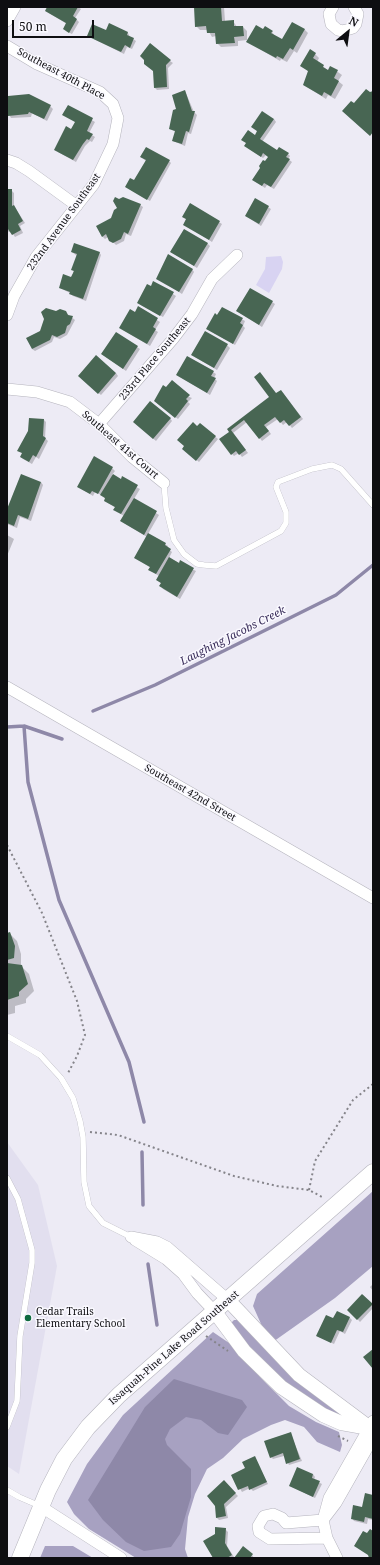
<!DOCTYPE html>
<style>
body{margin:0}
#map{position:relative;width:380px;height:1565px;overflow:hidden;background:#edebf5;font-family:"Noto Serif",serif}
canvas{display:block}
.frame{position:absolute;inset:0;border:8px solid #0e0e11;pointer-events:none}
.north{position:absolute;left:328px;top:12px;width:40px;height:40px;-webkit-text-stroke:3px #faf9ff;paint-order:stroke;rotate:29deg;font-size:11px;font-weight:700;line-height:16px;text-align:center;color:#0e0e11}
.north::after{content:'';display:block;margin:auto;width:14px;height:18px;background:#0e0e11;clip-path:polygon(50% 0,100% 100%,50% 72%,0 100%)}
.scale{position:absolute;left:12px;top:20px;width:82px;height:18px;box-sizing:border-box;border:2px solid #0e0e11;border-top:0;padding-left:5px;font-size:12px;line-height:14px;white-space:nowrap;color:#0e0e11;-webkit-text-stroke:3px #faf9ff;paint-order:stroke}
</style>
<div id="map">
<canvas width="380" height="1565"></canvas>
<div class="frame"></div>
<div class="north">N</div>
<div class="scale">50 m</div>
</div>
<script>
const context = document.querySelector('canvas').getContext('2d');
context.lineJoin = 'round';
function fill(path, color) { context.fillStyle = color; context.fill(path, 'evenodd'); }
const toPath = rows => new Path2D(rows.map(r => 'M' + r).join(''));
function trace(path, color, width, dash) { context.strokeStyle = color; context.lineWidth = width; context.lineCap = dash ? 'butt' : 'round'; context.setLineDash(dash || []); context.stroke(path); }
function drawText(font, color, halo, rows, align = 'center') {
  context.font = font + ' "Noto Serif",serif'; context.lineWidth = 3; context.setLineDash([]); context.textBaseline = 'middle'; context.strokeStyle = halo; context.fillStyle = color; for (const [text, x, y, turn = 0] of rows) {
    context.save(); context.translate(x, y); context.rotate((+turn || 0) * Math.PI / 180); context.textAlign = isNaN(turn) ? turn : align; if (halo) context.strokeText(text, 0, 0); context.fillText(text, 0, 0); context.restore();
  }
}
const built = toPath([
 [7,1142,38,1185,57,1266,19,1474,7,1466]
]);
const green = toPath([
 [281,256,283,262,282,269,269,293,256,285,265,269,266,257]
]);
const forest = toPath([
 [373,1191,373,1266,335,1298,270,1344,253,1306,257,1294],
 [234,1320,240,1320,287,1371,309,1391,329,1406,343,1413,348,1420,334,1415,284,1384,229,1325],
 [213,1332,232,1345,262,1379,289,1406,316,1422,339,1432,342,1445,340,1452,317,1442,304,1427,285,1420,271,1425,243,1439,223,1458,207,1469,195,1494,188,1517,185,1549,188,1558,136,1558,89,1529,74,1514,67,1502,87,1464,123,1415],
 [45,1546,73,1546,93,1558,40,1558]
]);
const water = toPath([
 [174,1379,242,1400,247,1407,228,1435,218,1433,201,1420,186,1417,170,1429,165,1439,167,1445,191,1469,191,1497,180,1534,171,1547,144,1551,126,1542,103,1520,88,1500,145,1407]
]);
const shadow = toPath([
 [49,7,78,7,81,9,75,18,79,22,72,34,66,31,67,24,49,13],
 [195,7,224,7,225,21,233,21,237,27,243,27,247,31,247,40,238,41,238,46,221,47,217,43,216,36,212,37,208,30,200,30,196,26],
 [109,24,128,33,130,37,136,41,132,49,127,47,124,54,88,36,106,32],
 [304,29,308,33,297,53,294,51,287,62,281,59,280,61,248,42,264,31,272,32,275,36,282,40],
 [315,54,319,58,317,62,329,71,331,67,342,75,338,81,343,85,335,99,328,95,326,99,304,85,309,72,302,66],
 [170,61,173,63,168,68,169,89,157,90,155,88,154,71],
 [185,91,194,112,197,115,191,134,188,133,185,146,173,141,176,132,170,129],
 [7,100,50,106,53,109,47,121,32,113,31,117,11,118,7,111],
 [68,106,95,122,89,133,95,137,92,142,90,141,85,146,76,162,58,152,76,122,64,115],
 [274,119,276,122,262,142,277,152,288,154,290,156,288,159,292,162,274,189,267,185,265,188,253,180,269,157,266,155,263,158,248,148,258,132,252,127],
 [141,157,169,161,171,163,150,201,126,187,135,181,146,161],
 [7,190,11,190,14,193,14,206,25,223,20,226,23,233,15,237,11,231,9,232,7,230],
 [255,199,271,209,261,226,246,216],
 [190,204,222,224,212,242,184,224,187,220,183,217],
 [140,205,143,207,131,236,126,234,124,241,116,245,108,237,105,239,102,236,118,209],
 [207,243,210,246,197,268,171,252],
 [72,252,99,252,101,255,86,301,73,296,70,293,60,288,72,278,77,256],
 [192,269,194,272,182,294,157,278],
 [154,282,176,296,163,317,141,305],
 [272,302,275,304,262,327,237,311],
 [138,308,160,322,155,330,158,332,150,346,123,330],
 [222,308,245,321,243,326,245,328,235,345,207,329],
 [46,309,56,312,65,312,75,320,67,335,60,339,54,337,52,342,35,351,32,349,46,319,42,312],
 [116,333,140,349,126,371,102,354],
 [227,345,230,348,217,370,195,357],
 [213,372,216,374,214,378,217,381,210,395,177,375],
 [116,373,118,376,101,395,82,379],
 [167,388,192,398,188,402,190,404,178,419,157,403],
 [283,393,303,419,292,428,287,422,283,425,278,419,266,427,271,434,262,441,247,422,233,433,248,453,242,457,239,453,234,456,232,454,230,432,228,429,276,394],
 [170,418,172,421,156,441,136,424],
 [44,420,46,422,45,438,48,441,39,459,36,457,32,464,23,459,21,457,23,454,19,450],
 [200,424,218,439,199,462,186,451],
 [112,468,115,471,112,475,140,489,134,499,159,515,148,534,168,546,167,548,172,552,169,558,196,571,180,599,163,589,161,586,162,584,157,580,159,576,149,570,151,568,135,558,147,537,124,523,124,516,117,512,115,510,116,508,108,503,105,501,106,499,101,495,95,492,93,496,78,487],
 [41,482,43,485,31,521,20,517,17,528,7,524,7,513],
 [7,535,14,539,7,556],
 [10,934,17,941,21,954,21,966,29,974,34,991,26,999,26,1003,15,1006,15,1013,7,1015,7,935],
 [373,1284,373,1291,370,1287],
 [363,1295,373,1305,373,1308,360,1322,349,1310],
 [349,1317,352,1320,345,1334,340,1331,334,1344,317,1336,334,1320],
 [290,1433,302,1461,289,1465,284,1456,273,1459,271,1457],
 [254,1457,268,1484,253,1491,250,1488,242,1492,232,1475,246,1469],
 [313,1474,315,1477,314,1480,322,1484,315,1498,290,1486],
 [224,1482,238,1496,226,1507,228,1518,219,1520,217,1518],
 [373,1496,373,1520,368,1519,367,1524,354,1521,352,1518],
 [225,1529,228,1532,227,1546,234,1557,215,1558,216,1534],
 [252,1555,254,1558,235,1558]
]);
const stream = toPath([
 [93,711,155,685,336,595,373,565],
 [24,726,28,782,59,900,129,1062,144,1122],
 [7,727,24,726,62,739],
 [142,1152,143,1205],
 [148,1264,157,1325]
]);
const building = toPath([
 [47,7,78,7,73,16,77,19,69,33,63,29,66,23,45,11],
 [194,7,221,7,222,21,234,20,234,26,243,26,244,36,234,37,235,43,216,44,215,33,207,33,206,26,195,27],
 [292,22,305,29,293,50,290,48,283,59,277,56,276,58,246,42,256,25,263,29,265,26,273,31,271,33,282,39],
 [109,23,128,32,127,35,134,38,130,48,125,45,121,52,87,36,92,24,106,30],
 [150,43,171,60,166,65,167,87,154,88,153,71,144,64,144,60,140,56],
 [310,49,316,53,313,58,324,65,323,67,328,70,330,66,338,70,334,78,339,81,331,96,324,92,322,96,303,85,308,71,300,66],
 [366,89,370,92,373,91,373,132,370,136,342,111,351,101,354,103],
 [185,90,192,111,195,111,189,132,186,131,182,144,172,141,175,131,169,129,173,110,176,109,172,95],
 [29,94,51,105,44,119,29,112,28,114,8,116,8,96],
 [68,105,93,118,87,131,93,134,89,140,87,139,83,144,73,160,54,150,66,126,71,129,75,122,62,115],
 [262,111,274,119,260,139,277,150,279,147,289,153,286,157,290,159,271,187,264,183,262,186,252,180,260,168,259,166,263,160,265,161,268,157,263,153,261,157,244,146,246,143,241,140,248,130,255,135,257,131,251,127],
 [146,147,170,160,147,200,125,187,130,178,134,180,146,160,140,157],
 [7,189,12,189,12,206,14,205,23,221,18,224,21,230,12,235,8,229,7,230],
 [115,197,119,199,123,197,141,204,128,234,124,232,121,239,113,243,109,241,106,234,102,237,96,226,111,218,114,210,117,208,113,201],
 [255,198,269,206,259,224,245,216],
 [190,203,220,221,209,240,183,225,186,219,182,217],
 [184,229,208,243,194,266,170,252],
 [74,243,100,252,83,299,69,294,70,292,59,288,63,274,71,277,74,271,71,270,77,254,71,252],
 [168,254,193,269,179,292,156,279],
 [153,281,174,292,160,316,137,303,147,284,151,286],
 [250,288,273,301,259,325,236,311],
 [138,306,158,318,153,327,156,329,147,344,119,328,130,309,135,312],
 [222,307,243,318,240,323,243,325,233,344,206,329,215,313,217,315],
 [46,308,56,311,60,309,66,311,68,315,73,316,70,324,67,326,65,333,57,337,52,335,50,340,32,349,26,338,40,331,44,319,41,312],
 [205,331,228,344,214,368,191,355],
 [116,332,138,346,123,369,101,354],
 [96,355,116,373,98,394,78,376],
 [187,356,214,371,211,376,216,378,207,393,176,375],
 [260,372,276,393,281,390,301,417,289,426,284,420,280,423,275,417,264,425,269,431,259,439,244,420,231,430,246,450,239,455,236,451,231,455,219,439,229,432,227,429,269,397,254,377],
 [172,380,190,395,186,399,188,401,175,418,154,401,163,385,166,387],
 [150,401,171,418,153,439,133,422],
 [29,418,44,419,43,436,46,438,36,457,33,455,29,462,20,457,22,453,17,451,28,431],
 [193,422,197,426,200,423,216,436,196,461,182,449,184,446,177,440],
 [94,456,113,467,98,494,92,491,90,494,77,487],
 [21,474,41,482,28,519,18,515,14,526,7,523,7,509],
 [113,474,121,479,122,476,138,485,121,514,113,510,115,507,104,501,105,498,100,495],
 [134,498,157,511,144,535,120,521],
 [148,533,166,543,165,545,171,549,156,574,148,570,150,567,134,558],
 [169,557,179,563,180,560,194,568,177,597,159,586,161,583,156,580],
 [10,932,15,946,14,958,7,960,7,933],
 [7,963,22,965,28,984,19,992,19,996,7,1000],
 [362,1294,373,1304,357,1320,347,1310],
 [337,1311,350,1317,343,1332,337,1330,331,1343,316,1336,326,1315,333,1318],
 [373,1349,373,1369,363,1357],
 [291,1432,300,1459,286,1464,283,1453,270,1458,264,1441],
 [255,1456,267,1482,249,1490,248,1486,238,1490,231,1475,245,1468,242,1462],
 [297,1467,313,1474,312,1478,320,1481,313,1497,289,1486],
 [224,1480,236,1493,224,1504,226,1516,216,1518,215,1506,207,1496],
 [365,1493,373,1495,373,1519,365,1517,364,1522,351,1519,353,1505,362,1507],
 [215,1527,226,1528,225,1543,232,1555,227,1558,213,1558,203,1541,215,1534],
 [370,1529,373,1531,373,1558,369,1558,368,1555,354,1546,363,1531,367,1533],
 [243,1546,253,1554,250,1558,234,1558]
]);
const path = toPath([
 [7,845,42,913,77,1001,85,1035,77,1056,67,1075],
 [90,1132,118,1135,234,1176,277,1186,309,1190,324,1198],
 [309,1190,315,1161,353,1100,373,1084],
 [206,1336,228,1351],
 [338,1436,348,1441]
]);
const service = toPath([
 [164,483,166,508,174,540,184,554,197,564,204,565,216,566,281,531,286,523,286,512,276,487,278,482,312,469,332,465,341,469,373,505],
 [7,1036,40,1055,61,1078,73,1098,80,1121,83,1137,84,1182,89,1206,103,1223,131,1237],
 [7,1178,18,1199,32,1250,32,1263,20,1336,17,1401,7,1427],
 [7,1490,19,1497,40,1506]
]);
const minor = toPath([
 [333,7,329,14,331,24,338,30,343,31,353,28,356,24,358,14,354,7],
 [7,21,15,7],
 [7,46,37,64,100,92,113,104,118,118,113,144,94,184,36,257,14,296,7,315],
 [7,160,16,163,29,171,77,206],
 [7,389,37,392,70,402,99,424,132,457,164,483],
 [99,424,173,339,192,314,212,279,237,255],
 [7,687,373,898],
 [131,1237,157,1242,167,1247,228,1300],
 [135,1240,166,1259,183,1274,197,1293,215,1312],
 [40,1506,121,1558],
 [327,1538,270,1539,259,1532,258,1526,264,1516,273,1514,282,1518,286,1523,323,1520,336,1503,373,1438],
 [337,1558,327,1538,323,1520,329,1498,373,1421]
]);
const tertiary = toPath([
 [228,1300,299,1375,370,1428],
 [215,1312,244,1351,281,1387,323,1415,341,1423,369,1428]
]);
const secondary = toPath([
 [20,1558,48,1490,64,1459,88,1427,119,1395,373,1172]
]);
const markers = [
 [28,1318,4,"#0e6a3e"]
];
const streetNames = [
 ["Southeast 40th Place",61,74,28],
 ["232nd Avenue Southeast",64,222,-54],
 ["233rd Place Southeast",155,359,-50],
 ["Southeast 41st Court",120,445,41],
 ["Southeast 42nd Street",190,793,30],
 ["Issaquah-Pine Lake Road Southeast",174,1348,-41]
];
const poiNames = [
 ["Cedar Trails",36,1312],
 ["Elementary School",36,1324]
];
const waterNames = [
 ["Laughing Jacobs Creek",233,636,-27]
];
fill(built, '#e2dfef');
fill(green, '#d8d3f2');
fill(forest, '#a7a1c1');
fill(water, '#8e88a8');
fill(shadow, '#0003');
trace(stream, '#8e88a8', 3.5);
fill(building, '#486653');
trace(service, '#b5b4bd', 6);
trace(minor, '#b5b4bd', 12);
trace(tertiary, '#b5b4bd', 15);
trace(secondary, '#b5b4bd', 17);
trace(path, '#85848a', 2, [2, 3]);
trace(service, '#fff', 5.5);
trace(minor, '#fff', 11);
trace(tertiary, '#fff', 14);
trace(secondary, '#fff', 16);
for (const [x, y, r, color] of markers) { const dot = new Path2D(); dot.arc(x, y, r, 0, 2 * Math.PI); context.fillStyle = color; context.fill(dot); trace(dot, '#faf9ff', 1.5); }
drawText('10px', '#0e0e11', '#faf9ff', streetNames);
drawText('10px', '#0e0e11', '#faf9ff', poiNames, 'left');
drawText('italic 11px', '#382c59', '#faf9ff', waterNames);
</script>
